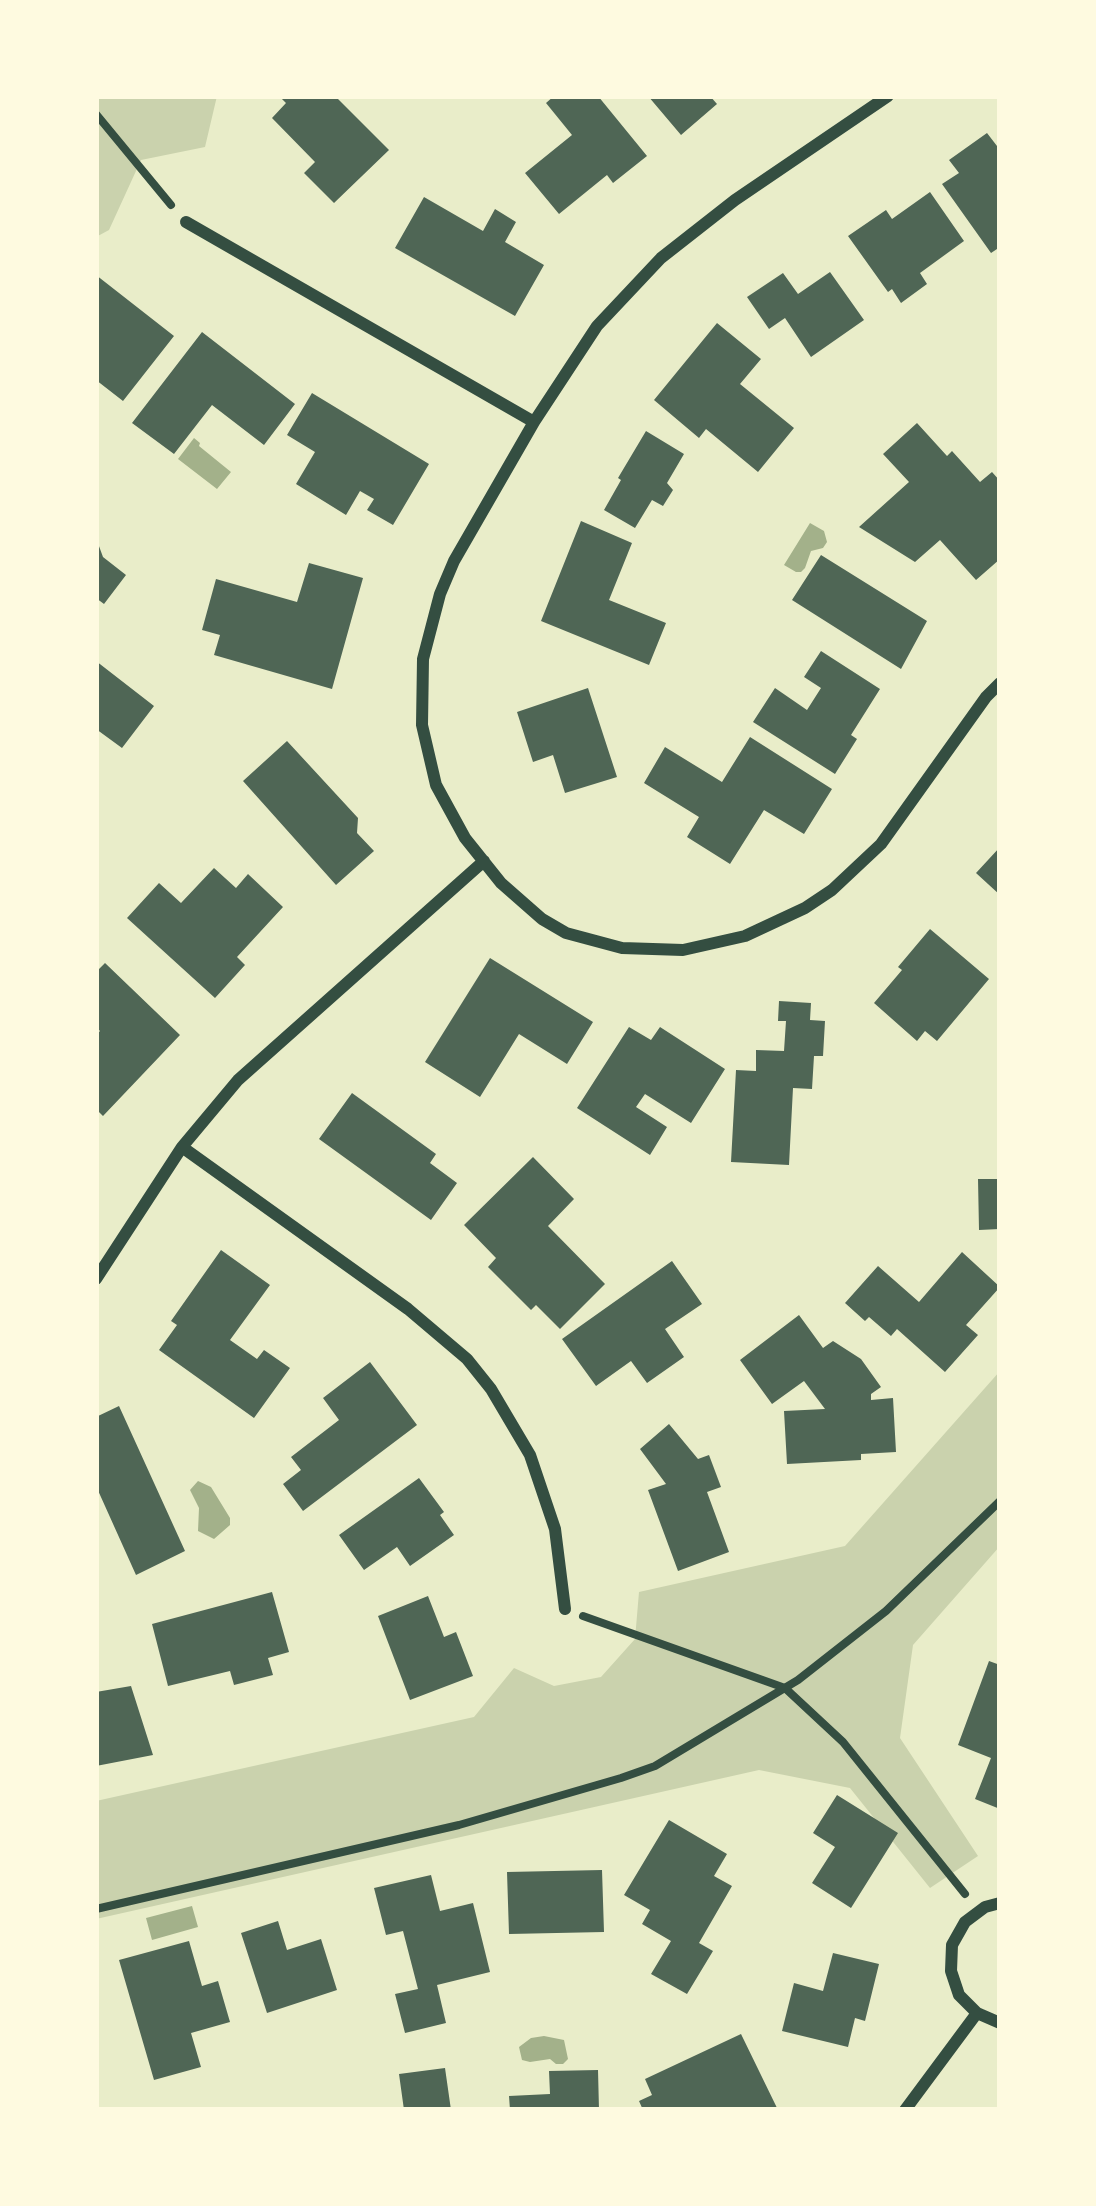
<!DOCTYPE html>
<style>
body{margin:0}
#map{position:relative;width:1096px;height:2206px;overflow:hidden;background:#e9edc9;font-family:Commissioner,sans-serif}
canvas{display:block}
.frame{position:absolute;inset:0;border:99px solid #fefae0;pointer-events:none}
</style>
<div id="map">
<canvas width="1096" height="2206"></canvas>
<div class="frame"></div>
</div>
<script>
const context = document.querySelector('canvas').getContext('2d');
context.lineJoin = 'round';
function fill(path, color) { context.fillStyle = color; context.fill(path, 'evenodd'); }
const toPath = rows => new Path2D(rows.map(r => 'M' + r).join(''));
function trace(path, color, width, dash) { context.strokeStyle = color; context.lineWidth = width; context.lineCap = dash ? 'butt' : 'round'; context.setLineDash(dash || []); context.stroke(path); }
const green = toPath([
 [96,96,217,96,205,147,141,160,109,230,96,237],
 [1000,1371,1000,1546,913,1645,900,1738,978,1856,930,1888,850,1788,759,1770,96,1919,96,1801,474,1717,514,1668,554,1686,601,1677,635,1639,639,1592,845,1546]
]);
const water = toPath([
 [194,438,200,443,199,446,231,472,217,489,178,459],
 [810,523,824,531,827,542,823,548,811,551,805,568,801,572,796,572,784,565],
 [198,1481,211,1487,230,1518,230,1525,214,1539,198,1531,199,1508,190,1490],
 [192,1906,198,1927,152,1940,146,1918],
 [544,2036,564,2040,568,2059,563,2064,556,2064,550,2059,530,2062,522,2060,519,2047,531,2038]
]);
const building = toPath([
 [279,96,335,96,389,150,334,203,304,173,315,162,272,118,286,103],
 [554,96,598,96,647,156,613,183,607,175,559,214,525,173,572,135,546,103],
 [648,96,710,96,717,104,681,135],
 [987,133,997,146,1000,144,1000,247,991,253,942,184,959,173,949,160],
 [930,192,964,241,920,273,927,284,901,303,892,289,888,292,848,236,886,210,892,219],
 [424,197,483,231,495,209,516,222,505,242,544,265,515,316,395,248],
 [830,272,864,320,811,357,785,318,769,329,747,297,783,273,798,294],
 [96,275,174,336,123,401,96,380],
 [717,323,761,359,740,384,794,428,758,472,706,429,699,438,654,400],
 [202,332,295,404,264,445,212,405,174,454,132,423],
 [312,393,429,464,393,525,367,510,374,499,360,491,346,515,296,484,315,452,287,435],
 [917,423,947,456,952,451,980,482,992,472,1000,481,1000,559,976,580,940,540,915,562,859,527,909,482,883,454],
 [646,431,684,454,667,483,673,490,663,506,652,500,635,528,604,510,621,480,618,478],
 [581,521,632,543,609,600,666,623,649,665,541,621],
 [96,538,103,557,126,575,104,604,96,598],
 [821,555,927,621,901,669,792,600],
 [309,563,363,578,332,689,214,655,220,635,202,630,216,579,297,602],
 [821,651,880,689,851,735,857,739,835,774,753,722,775,688,807,710,821,688,804,677],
 [96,661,154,706,122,748,96,729],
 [588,688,617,777,565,793,553,755,533,762,517,712],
 [750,737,832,789,804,834,764,810,730,864,687,837,699,817,644,783,665,747,722,782],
 [287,741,358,818,357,833,374,851,336,885,243,781],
 [1000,847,1000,895,976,873],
 [214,868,236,888,248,874,283,907,237,957,245,965,215,998,127,918,159,883,181,903],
 [930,929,989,979,937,1041,925,1031,917,1041,874,1003,902,970,898,967],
 [490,958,593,1022,567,1064,519,1034,480,1097,425,1062],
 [105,963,180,1035,103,1116,96,1109,96,1035,100,1031,96,1027,96,972],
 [779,1001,811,1003,810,1020,825,1021,823,1056,814,1056,812,1089,793,1088,789,1165,731,1162,736,1070,756,1071,756,1050,784,1051,786,1021,778,1021],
 [629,1027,651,1040,660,1027,725,1069,691,1123,645,1094,636,1107,667,1127,650,1155,577,1108],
 [352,1093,436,1154,430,1163,457,1183,431,1220,319,1139],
 [533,1157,574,1199,548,1226,605,1284,560,1329,536,1305,531,1310,488,1267,496,1258,464,1225],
 [978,1179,1000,1179,1000,1229,979,1230],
 [221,1250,270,1285,230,1340,257,1359,264,1350,290,1368,254,1418,159,1350,177,1325,171,1321],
 [962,1252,1000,1287,966,1325,978,1335,945,1372,897,1329,891,1336,869,1317,865,1321,845,1303,878,1266,919,1302],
 [672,1261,702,1304,665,1329,684,1357,647,1383,631,1361,596,1386,562,1339],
 [799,1315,823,1348,833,1341,861,1359,881,1387,871,1394,871,1400,893,1398,896,1452,861,1454,861,1460,787,1464,784,1411,825,1409,804,1381,772,1404,740,1360],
 [370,1362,417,1425,303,1511,283,1484,301,1470,291,1457,339,1420,323,1398],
 [119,1406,185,1551,136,1575,96,1486,96,1417],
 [669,1424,698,1459,709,1455,721,1487,707,1492,729,1552,678,1571,648,1490,666,1484,640,1449],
 [419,1478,444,1512,440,1515,454,1535,410,1566,397,1547,364,1570,339,1535],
 [272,1592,289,1652,268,1658,273,1675,234,1685,230,1671,168,1686,152,1624],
 [428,1596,444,1637,456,1632,473,1676,410,1700,378,1616],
 [989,1661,1000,1665,1000,1809,975,1799,991,1758,958,1745],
 [131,1686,153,1755,96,1766,96,1692],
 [837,1795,898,1833,851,1908,812,1883,835,1847,813,1833],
 [669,1820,727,1854,714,1876,732,1886,699,1943,713,1951,687,1994,651,1974,671,1941,642,1924,650,1910,624,1895],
 [602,1870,604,1932,509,1934,507,1872],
 [431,1875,440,1911,473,1903,490,1972,437,1985,446,2023,405,2033,395,1994,418,1989,403,1931,386,1935,374,1888],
 [278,1921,287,1950,321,1939,337,1990,267,2013,241,1933],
 [189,1941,202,1986,218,1981,230,2022,191,2033,201,2067,154,2080,119,1960],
 [833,1953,879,1964,865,2021,855,2018,848,2047,782,2031,794,1983,823,1991],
 [741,2034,778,2110,643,2110,639,2101,652,2095,645,2079],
 [445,2068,451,2110,404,2110,399,2074],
 [598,2070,599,2110,510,2110,509,2096,550,2094,549,2071]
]);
const path = toPath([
 [96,114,171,205],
 [583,1616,785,1688,843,1742,965,1894],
 [96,1909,459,1825,621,1778,655,1766,798,1680,886,1611,1000,1501]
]);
const minor = toPath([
 [888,96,735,200,661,258,597,326,534,422,454,561,440,594,423,659,422,725,436,785,465,838,501,883,542,919,566,933,622,948,683,950,745,936,805,908,832,890,881,844,986,697,1000,683],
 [186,222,534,422],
 [182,1147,408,1309,467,1359,491,1389,530,1455,555,1529,565,1609],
 [96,1279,182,1147,238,1080,484,861],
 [1000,1903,985,1907,965,1922,952,1945,951,1971,959,1995,977,2013,1000,2023],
 [905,2110,977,2013]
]);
fill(green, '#cad2ad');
fill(water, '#a3b18a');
fill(building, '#4f6655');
trace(path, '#344e41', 8);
trace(minor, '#344e41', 12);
</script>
